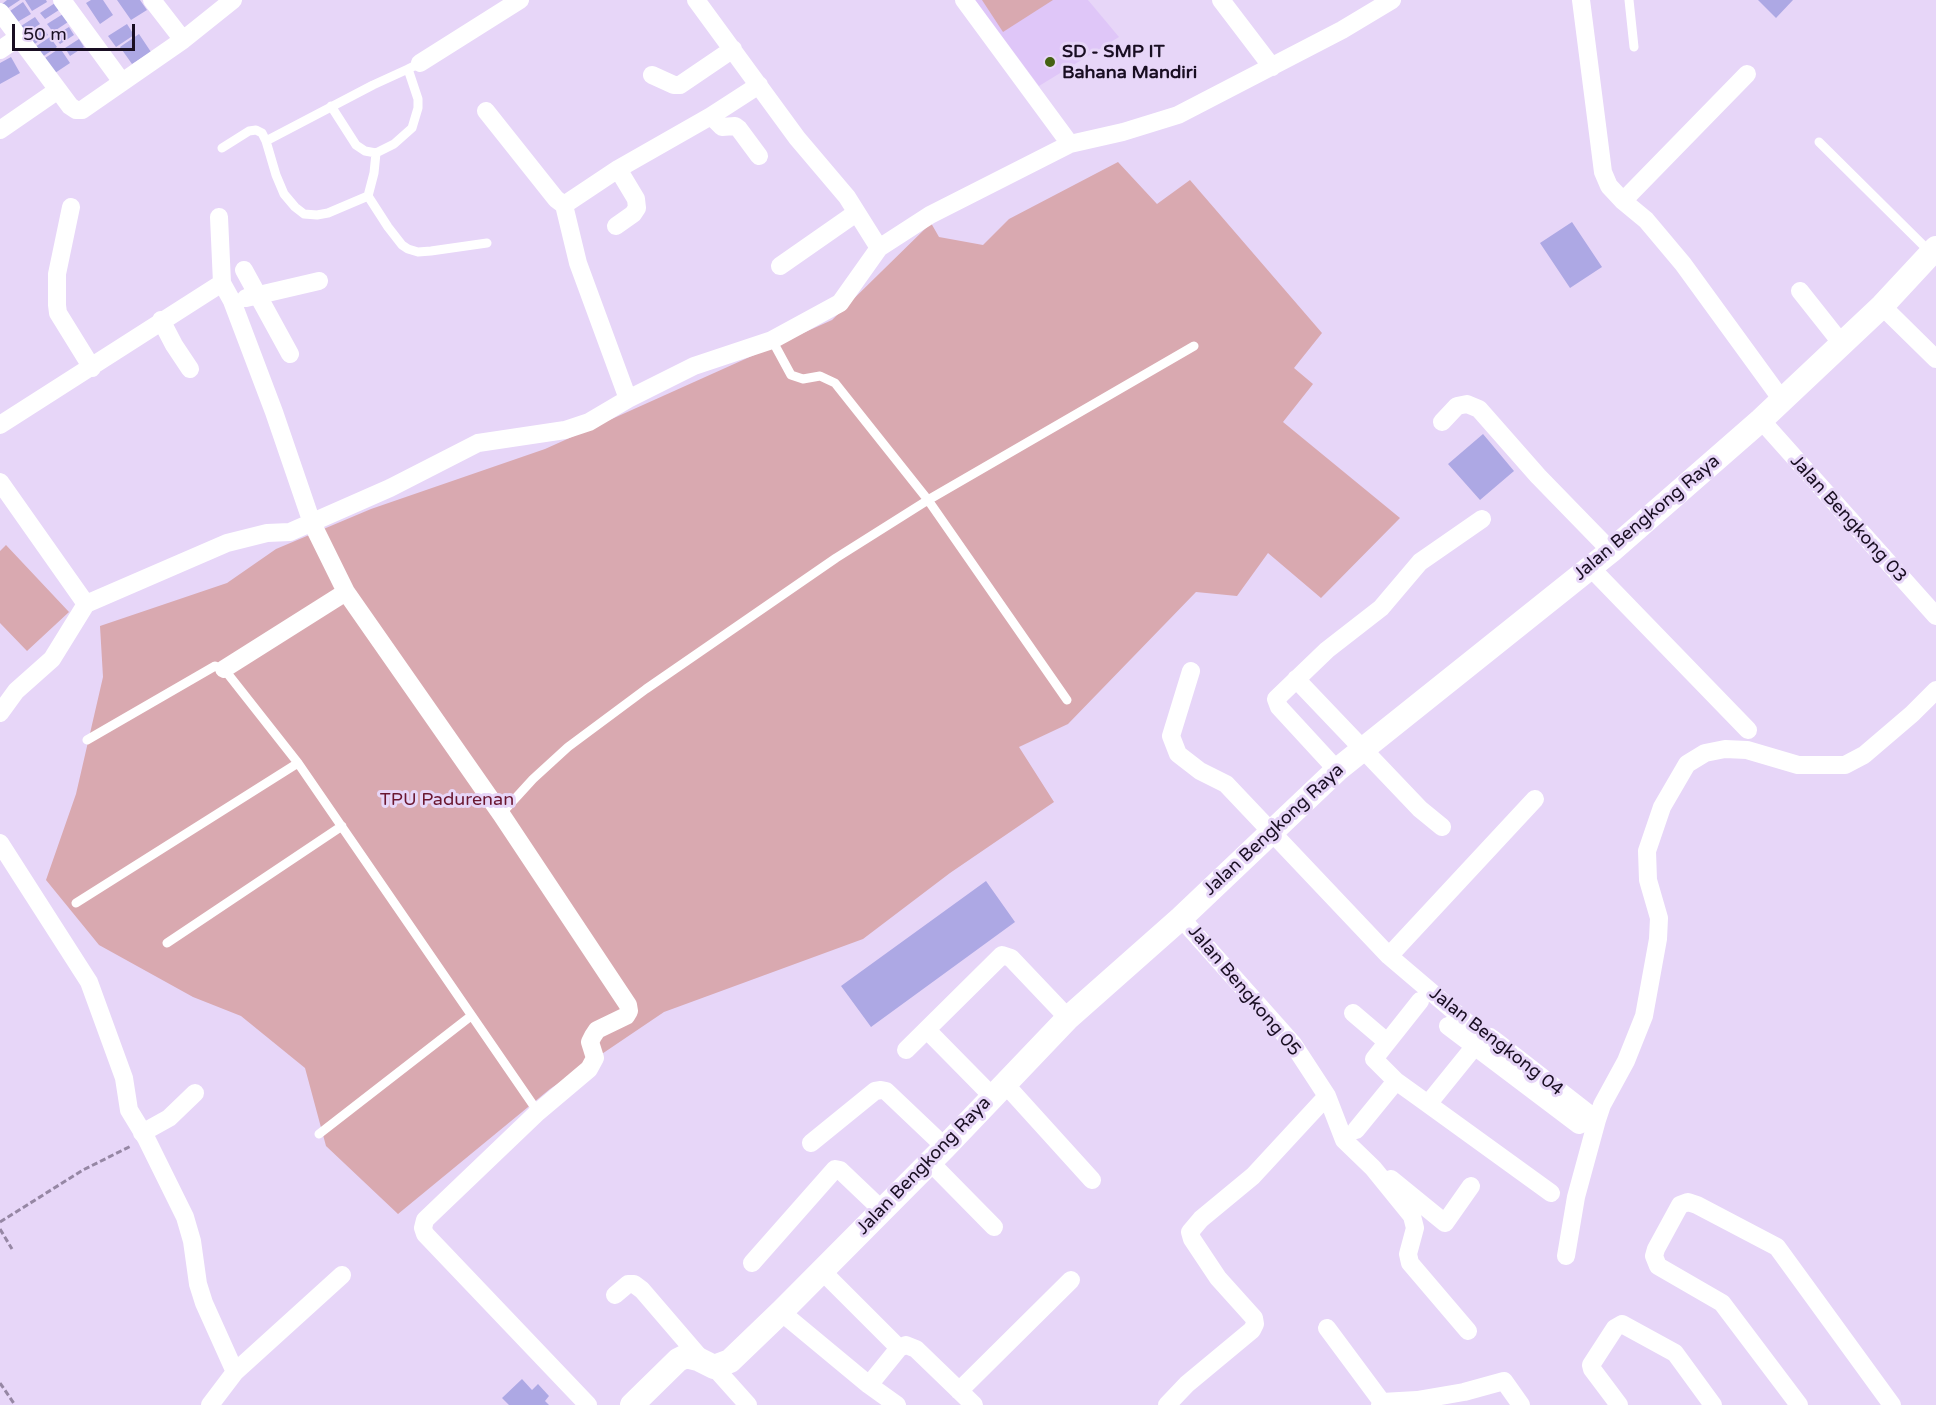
<!DOCTYPE html>
<style>
body{margin:0}
#map{position:relative;width:1936px;height:1405px;overflow:hidden;background:#e7d6f8;font-family:"Varela Round",sans-serif}
canvas{display:block}
.scale{position:absolute;left:12px;top:24px;width:123px;height:27px;box-sizing:border-box;border:3px solid #190e22;border-top:0;padding-left:8px;font-size:18px;line-height:21px;white-space:nowrap;color:#190e22;-webkit-text-stroke:4px #e7d6f8;paint-order:stroke}
</style>
<div id="map">
<canvas width="1936" height="1405"></canvas>
<div class="scale">50 m</div>
</div>
<script>
const context = document.querySelector('canvas').getContext('2d');
context.lineJoin = 'round';
function fill(path, color) { context.fillStyle = color; context.fill(path, 'evenodd'); }
const toPath = rows => new Path2D(rows.map(r => 'M' + r).join(''));
function trace(path, color, width, dash) { context.strokeStyle = color; context.lineWidth = width; context.lineCap = dash ? 'butt' : 'round'; context.setLineDash(dash || []); context.stroke(path); }
function drawText(font, color, halo, rows, align = 'center') {
  context.font = font + ' "Varela Round",sans-serif'; context.lineWidth = 6; context.setLineDash([]); context.textBaseline = 'middle'; context.strokeStyle = halo; context.fillStyle = color; for (const [text, x, y, turn = 0] of rows) {
    context.save(); context.translate(x, y); context.rotate((+turn || 0) * Math.PI / 180); context.textAlign = isNaN(turn) ? turn : align; if (halo) context.strokeText(text, 0, 0); context.fillText(text, 0, 0); context.restore();
  }
}
const built = toPath([
 [975,0,1088,0,1119,37,1039,86]
]);
const green = toPath([
 [982,0,1053,0,1003,32],
 [1118,162,1157,204,1190,180,1322,333,1294,368,1313,384,1283,422,1400,518,1321,598,1268,553,1237,596,1196,592,1068,724,1019,747,1054,802,950,873,863,939,664,1012,550,1089,398,1214,326,1146,305,1068,241,1016,193,997,99,945,46,880,76,794,103,677,100,626,227,583,276,549,371,509,545,449,832,320,931,223,939,237,983,245,1009,219],
 [6,545,69,612,27,651,0,623,0,551]
]);
const building = toPath([
 [7,0,20,0,5,10,2,4],
 [25,0,46,0,47,2,32,11],
 [91,0,103,0,113,15,100,24,86,3],
 [117,0,140,0,147,10,131,20],
 [1758,0,1793,0,1776,18],
 [23,2,31,14,14,24,7,13],
 [55,3,59,10,45,19,40,13],
 [63,14,68,22,53,32,47,24],
 [35,17,40,24,26,33,21,26],
 [127,24,134,35,116,47,108,36],
 [43,27,48,35,33,45,28,37],
 [69,27,74,35,60,44,54,36],
 [139,34,151,52,132,64,120,47],
 [50,37,57,47,42,57,35,47],
 [79,39,84,47,70,56,65,48],
 [60,48,70,63,49,77,39,62],
 [11,57,20,73,0,84,0,63],
 [1572,222,1602,267,1570,288,1540,243],
 [1483,434,1514,471,1480,500,1448,464],
 [986,881,1015,922,871,1027,841,986],
 [522,1379,532,1390,538,1384,549,1396,545,1401,549,1405,509,1405,502,1398]
]);
const path = toPath([
 [0,1222,83,1170,131,1146],
 [0,1229,12,1249],
 [0,1383,15,1405]
]);
const lane = toPath([
 [1629,0,1634,47],
 [331,106,356,145,365,151,376,153],
 [266,141,276,175,284,194,295,207,304,214,317,215,328,213,368,196,374,173,376,153,394,144,412,128,418,108,418,99,408,69,420,63],
 [1819,142,1931,253],
 [222,148,249,131,256,130,262,133,266,141,373,85,408,69],
 [368,196,388,227,402,245,408,249,418,252,431,251,487,243],
 [772,340,791,375,803,379,820,376,835,383,928,500,1067,700],
 [87,740,215,666,224,669,298,763,538,1112],
 [501,814,533,779,568,747,646,689,836,558,928,500,1194,346],
 [76,903,298,763],
 [167,943,342,826],
 [319,1134,471,1016]
]);
const street = toPath([
 [62,0,122,82],
 [152,0,183,40],
 [696,0,797,138,847,197,879,248],
 [964,0,1070,144],
 [1221,0,1272,67],
 [1581,0,1603,172,1609,186,1623,201,1646,220,1683,264,1782,400],
 [0,12,70,106,76,110,82,110,183,40,233,0],
 [0,50,19,37],
 [420,63,520,0],
 [652,75,674,85,680,85,733,49],
 [486,111,556,199,564,205,618,169,711,116,759,85],
 [711,116,722,127,735,126,739,129,759,156],
 [0,130,58,90],
 [1623,201,1747,74],
 [564,205,578,263,628,399],
 [71,207,57,274,57,305,58,313,92,368],
 [219,217,222,283],
 [616,226,633,214,637,208,636,199,618,169],
 [780,266,856,213],
 [244,270,290,354],
 [1800,291,1842,344],
 [246,298,319,281],
 [1882,306,1936,359],
 [161,320,174,345,190,369],
 [1761,420,1936,616],
 [1442,422,1457,406,1467,404,1479,409,1538,476,1611,551],
 [0,425,222,283,232,301,274,412,312,523,346,592,501,814,628,1005,629,1011,626,1016,597,1030,593,1036,590,1042,595,1058,589,1069,538,1112,425,1220,423,1228,425,1234,588,1405],
 [0,482,86,604],
 [1590,567,1748,730],
 [224,669,346,592],
 [1191,671,1171,736,1178,754,1200,771,1226,784,1389,956,1483,1036,1490,1037,1497,1042,1597,1120],
 [1296,679,1420,809,1442,827],
 [0,713,16,691,52,659,86,604,227,543,267,533,290,532,390,488,478,443,565,430,589,422,628,399,694,366,772,340,840,303,879,248,930,215,1070,144,1123,132,1178,115,1342,30,1392,0],
 [1337,770,1279,707,1276,699,1327,650,1381,608,1420,562,1482,519],
 [0,843,89,982,124,1078,129,1110,146,1138,185,1217,192,1241,198,1284,204,1303,235,1372,210,1405],
 [1181,918,1293,1044,1327,1096,1344,1140,1373,1168,1412,1216,1415,1228,1408,1254,1410,1263,1468,1331],
 [1389,956,1535,799],
 [1420,1001,1374,1059,1396,1081,1428,1104,1483,1036],
 [1353,1013,1387,1042],
 [1448,1026,1579,1125],
 [927,1030,992,1096],
 [906,1050,1002,955,1011,958,1068,1018],
 [1005,1084,1092,1180],
 [1428,1104,1551,1193],
 [1356,1130,1396,1081],
 [142,1133,169,1118,195,1093],
 [811,1143,875,1091,881,1090,886,1091,945,1147],
 [930,1162,994,1227],
 [1391,1179,1445,1223,1471,1186],
 [1566,1256,1576,1197,1597,1120,1602,1105,1626,1061,1644,1016,1658,939,1659,918,1648,880,1647,851,1662,807,1687,764,1705,753,1725,749,1747,750,1798,765,1845,765,1864,755,1912,714,1936,690],
 [752,1263,835,1169,840,1170,882,1210],
 [822,1271,899,1348],
 [615,1295,628,1284,634,1284,642,1290,703,1361],
 [781,1312,869,1385,899,1348,906,1345,916,1349,974,1405],
 [1327,1328,1382,1402],
 [714,1367,748,1405],
 [235,1372,342,1275],
 [869,1385,897,1405],
 [959,1391,1071,1280],
 [1417,1400,1464,1392,1504,1381,1521,1405],
 [1167,1405,1187,1384,1252,1330,1255,1324,1254,1318,1218,1278,1192,1239,1190,1232,1201,1219,1253,1176,1327,1096],
 [1380,1405,1382,1402,1417,1400,1421,1405],
 [1619,1405,1592,1369,1591,1365,1615,1328,1622,1324,1675,1353,1713,1405],
 [1799,1405,1722,1303,1658,1266,1654,1256,1656,1249,1680,1205,1688,1202,1697,1205,1777,1247,1892,1405]
]);
const secondary = toPath([
 [632,1405,678,1360,686,1356,698,1359,714,1367,730,1361,781,1312,945,1147,1068,1018,1181,918,1337,770,1611,551,1761,420,1882,306,1936,248]
]);
const markers = [
 [1050,62,6,"#446112"]
];
const poiNames = [
 ["SD - SMP IT",1062,52],
 ["Bahana Mandiri",1062,73]
];
const streetNames = [
 ["Jalan Bengkong Raya",1647,518,-40],
 ["Jalan Bengkong 03",1848,519,48],
 ["Jalan Bengkong Raya",1274,830,-43],
 ["Jalan Bengkong 05",1244,991,50],
 ["Jalan Bengkong 04",1496,1042,38],
 ["Jalan Bengkong Raya",924,1166,-46]
];
const parkNames = [
 ["TPU Padurenan",447,800]
];
fill(built, '#dfc6f8');
fill(green, '#d9a9b0');
fill(building, '#ada8e4');
trace(path, '#9687a4', 3, [6, 3]);
trace(lane, '#fff', 9);
trace(street, '#fff', 18);
trace(secondary, '#fff', 24);
for (const [x, y, r, color] of markers) { const dot = new Path2D(); dot.arc(x, y, r, 0, 2 * Math.PI); context.fillStyle = color; context.fill(dot); trace(dot, '#e7d6f8', 2); }
drawText('bold 18px', '#190e22', '#e7d6f8', poiNames, 'left');
drawText('18px', '#190e22', '#e7d6f8', streetNames);
drawText('18px', '#6a1730', '#e7d6f8', parkNames);
</script>
